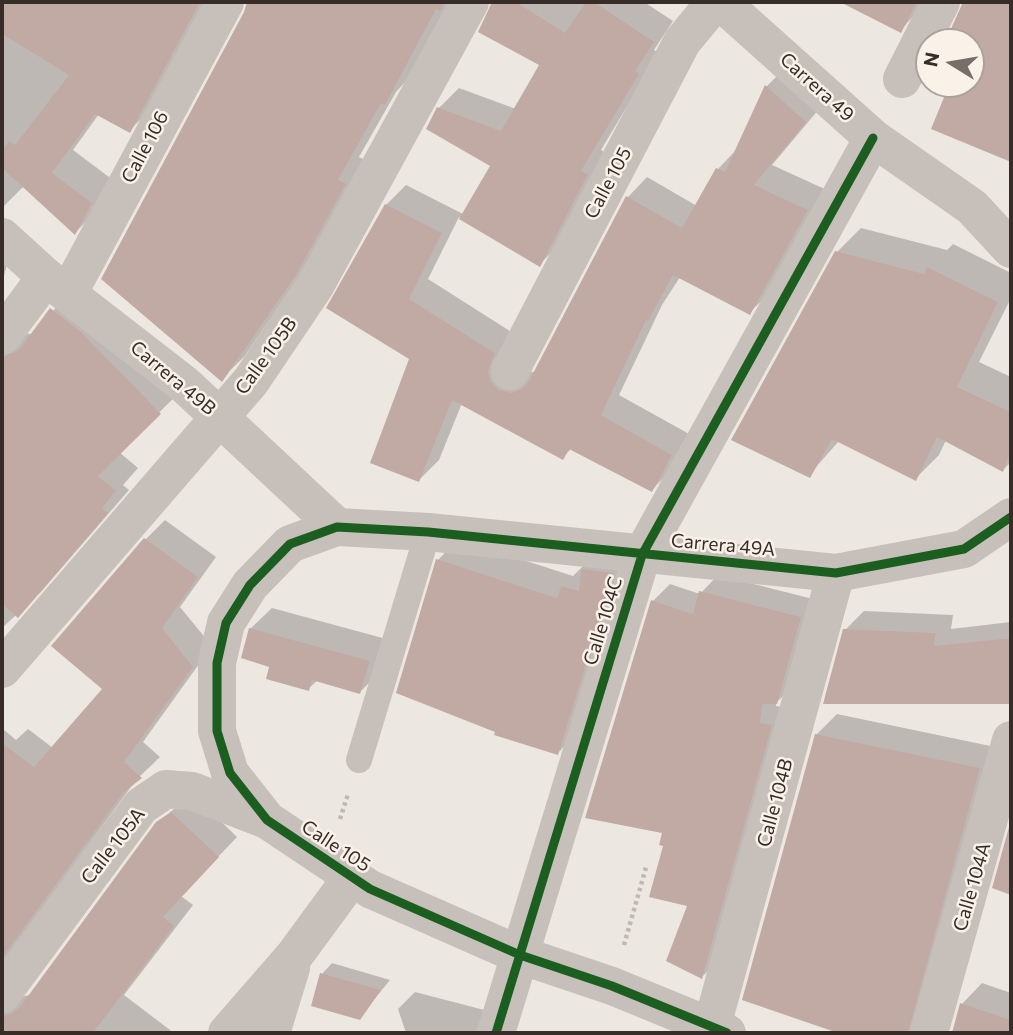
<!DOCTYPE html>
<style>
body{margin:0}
#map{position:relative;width:1013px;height:1035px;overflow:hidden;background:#ede7e1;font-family:Commissioner,sans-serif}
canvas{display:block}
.frame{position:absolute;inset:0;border:4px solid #372c28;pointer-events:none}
.north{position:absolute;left:915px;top:28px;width:70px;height:70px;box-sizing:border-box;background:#faf1e9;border:2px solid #aca29c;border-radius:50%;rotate:281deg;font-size:19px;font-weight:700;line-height:28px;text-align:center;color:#372c28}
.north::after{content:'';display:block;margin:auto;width:24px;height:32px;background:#776d69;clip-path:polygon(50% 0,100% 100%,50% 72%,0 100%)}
</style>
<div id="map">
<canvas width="1013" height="1035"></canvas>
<div class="frame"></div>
<div class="north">N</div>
</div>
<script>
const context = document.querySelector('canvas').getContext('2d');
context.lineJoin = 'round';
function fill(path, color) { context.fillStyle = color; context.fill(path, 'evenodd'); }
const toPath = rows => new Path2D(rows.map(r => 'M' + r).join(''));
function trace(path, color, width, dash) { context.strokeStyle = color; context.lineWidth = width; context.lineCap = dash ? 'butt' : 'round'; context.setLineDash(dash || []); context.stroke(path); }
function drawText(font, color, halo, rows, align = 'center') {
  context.font = font + ' Commissioner,sans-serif'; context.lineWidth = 5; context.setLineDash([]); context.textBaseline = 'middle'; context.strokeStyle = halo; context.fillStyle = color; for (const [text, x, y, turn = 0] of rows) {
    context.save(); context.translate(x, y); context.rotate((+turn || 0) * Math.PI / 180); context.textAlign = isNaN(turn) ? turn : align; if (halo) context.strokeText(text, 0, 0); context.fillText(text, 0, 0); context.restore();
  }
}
const shadow = toPath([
 [2,2,209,2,152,108,130,130,99,114,73,150,113,180,97,210,75,233,24,186,2,208],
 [248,2,449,2,407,80,396,92,359,157,367,161,318,250,244,357,221,379],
 [494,2,644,2,673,21,654,50,659,53,601,150,607,154,560,244,540,264,459,217,428,279,513,333,519,371,536,372,628,197,647,177,697,206,718,169,737,149,767,86,786,67,825,102,772,165,827,190,770,293,750,312,680,277,662,305,619,395,691,435,671,470,652,490,572,448,563,457,462,403,439,460,419,480,411,358,386,205,406,185,463,214,492,165,439,108,459,88,516,109,541,65,481,31],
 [885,2,926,2,900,31,881,21],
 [964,2,1011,2,1011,155,1007,159,941,84,971,84,971,42,947,42],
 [861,228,947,250,953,244,1011,273,1011,298,979,362,1011,377,1011,462,1003,470,946,440,939,455,915,479,839,441,809,475,837,252],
 [2,233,13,243,2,283],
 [74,287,182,390,119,452,138,468,123,485,129,490,40,593,2,628,2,346,15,333,33,334],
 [165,520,216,557,180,607,212,646,143,742,160,757,136,780,2,964,2,728,16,740,28,729,53,748,104,688,145,540],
 [458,539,573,576,583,566,633,552,578,732,558,753,438,560],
 [718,575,817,600,794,685,776,703,776,706,788,708,719,960,702,977,689,905,665,844,653,601,670,584,700,594],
 [272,608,390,640,381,671,360,692,318,680,308,689,271,665,250,629],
 [864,611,953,615,951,629,1011,622,1011,684,961,702,845,630],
 [837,714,1000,748,943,1033,845,1033,744,999,816,735],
 [192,793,237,837,181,896,193,905,124,995,174,1033,2,1033,2,984,19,997,30,995,158,823],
 [332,963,390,980,359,1018,322,974],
 [982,983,1011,993,1011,1033,952,1033,962,1004],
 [415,992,492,1012,491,1033,406,1033,398,1009]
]);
const building = toPath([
 [2,2,200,2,130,133,95,114,52,173,92,203,75,235,2,168,2,150,9,141,15,145,69,75,2,34],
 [247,2,445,2,440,11,436,9,385,105,381,103,338,180,346,184,296,275,222,382,101,279,244,12],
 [492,2,516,2,565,33,586,2,594,2,654,42,635,71,639,74,581,171,588,174,540,267,459,219,490,166,426,129,437,107,501,131,539,65,478,32],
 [840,2,917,2,901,33],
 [963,2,1011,2,1011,162,931,129,945,95,935,95,939,84,971,84,971,42,945,42],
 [765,85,806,122,754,185,808,210,750,315,673,275,648,321,646,320,601,415,672,455,652,492,569,449,563,460,452,400,419,482,370,463,409,359,326,308,385,204,442,233,409,299,495,353,488,371,491,382,499,390,512,393,522,389,529,381,626,196,682,228,716,168,725,172],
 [835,251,924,274,927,267,998,302,957,387,1011,412,1011,450,1003,472,937,437,916,481,832,439,810,478,731,440],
 [50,308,80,331,161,414,98,476,116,491,102,508,108,513,18,618,2,604,2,357,19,350],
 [144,538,198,577,162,628,193,667,124,762,142,778,123,793,2,958,2,743,34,767,102,689,51,646],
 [436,559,557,598,561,586,579,591,581,569,614,573,558,755,494,735,495,732,396,693],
 [699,591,801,617,777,704,762,704,760,723,772,725,702,979,666,961,687,906,649,897,663,846,659,845,662,833,585,818,651,600,693,614],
 [249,628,370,661,360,694,312,680,309,691,266,679,269,667,241,658],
 [843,629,936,633,934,646,1011,638,1011,704,823,704],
 [815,734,980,768,908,1033,838,1033,742,1000],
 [171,812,219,857,163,917,174,926,93,1033,2,1033,2,1015,11,1014,20,1007,156,822],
 [1011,820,1011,895,992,888],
 [320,973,381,990,360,1020,311,1006],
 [960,1003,1011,1020,1011,1033,952,1033]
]);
const path = toPath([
 [340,819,348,794],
 [624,945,647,864]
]);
const service = toPath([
 [359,760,428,532]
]);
const minor = toPath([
 [902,79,941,2],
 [68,294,225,2],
 [2,336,46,277],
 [510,371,682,42,715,2],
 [2,669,251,381,315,286,470,2],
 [2,994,141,806,166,789,192,791,267,820],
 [227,1033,294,956,352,877],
 [271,1033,291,968],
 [496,1033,642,555,873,138],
 [710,1033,836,573],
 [929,1033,1011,740]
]);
const tertiary = toPath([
 [721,2,873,138,972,207,1011,249],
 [2,237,46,277,184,384,337,527],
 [727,1033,612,986,520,955,370,889,267,820,230,773,217,731,217,663,226,623,250,585,290,544,337,527,428,532,836,573,964,549,1011,517]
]);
const cycleway = toPath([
 [496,1033,642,555,873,138],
 [727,1033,612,986,520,955,370,889,267,820,230,773,217,731,217,663,226,623,250,585,290,544,337,527,428,532,836,573,964,549,1011,517]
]);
const streetNames = [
 ["Carrera 49",817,87,42],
 ["Calle 106",145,147,-62],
 ["Calle 105",608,183,-62],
 ["Calle 105B",266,356,-54],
 ["Carrera 49B",173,378,40],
 ["Carrera 49A",723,545,5],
 ["Calle 104C",603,621,-73],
 ["Calle 104B",775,803,-75],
 ["Calle 105A",113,846,-52],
 ["Calle 105",336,846,33],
 ["Calle 104A",972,887,-74]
];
fill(shadow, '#0003');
fill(building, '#c1aaa3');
trace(path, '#bfb8b3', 4.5, [3.5, 3.5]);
trace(service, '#c7bfba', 26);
trace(minor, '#c7bfba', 38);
trace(tertiary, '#c7bfba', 38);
trace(cycleway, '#1b5e20', 9);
drawText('19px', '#372c28', '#faf1e9', streetNames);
</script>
